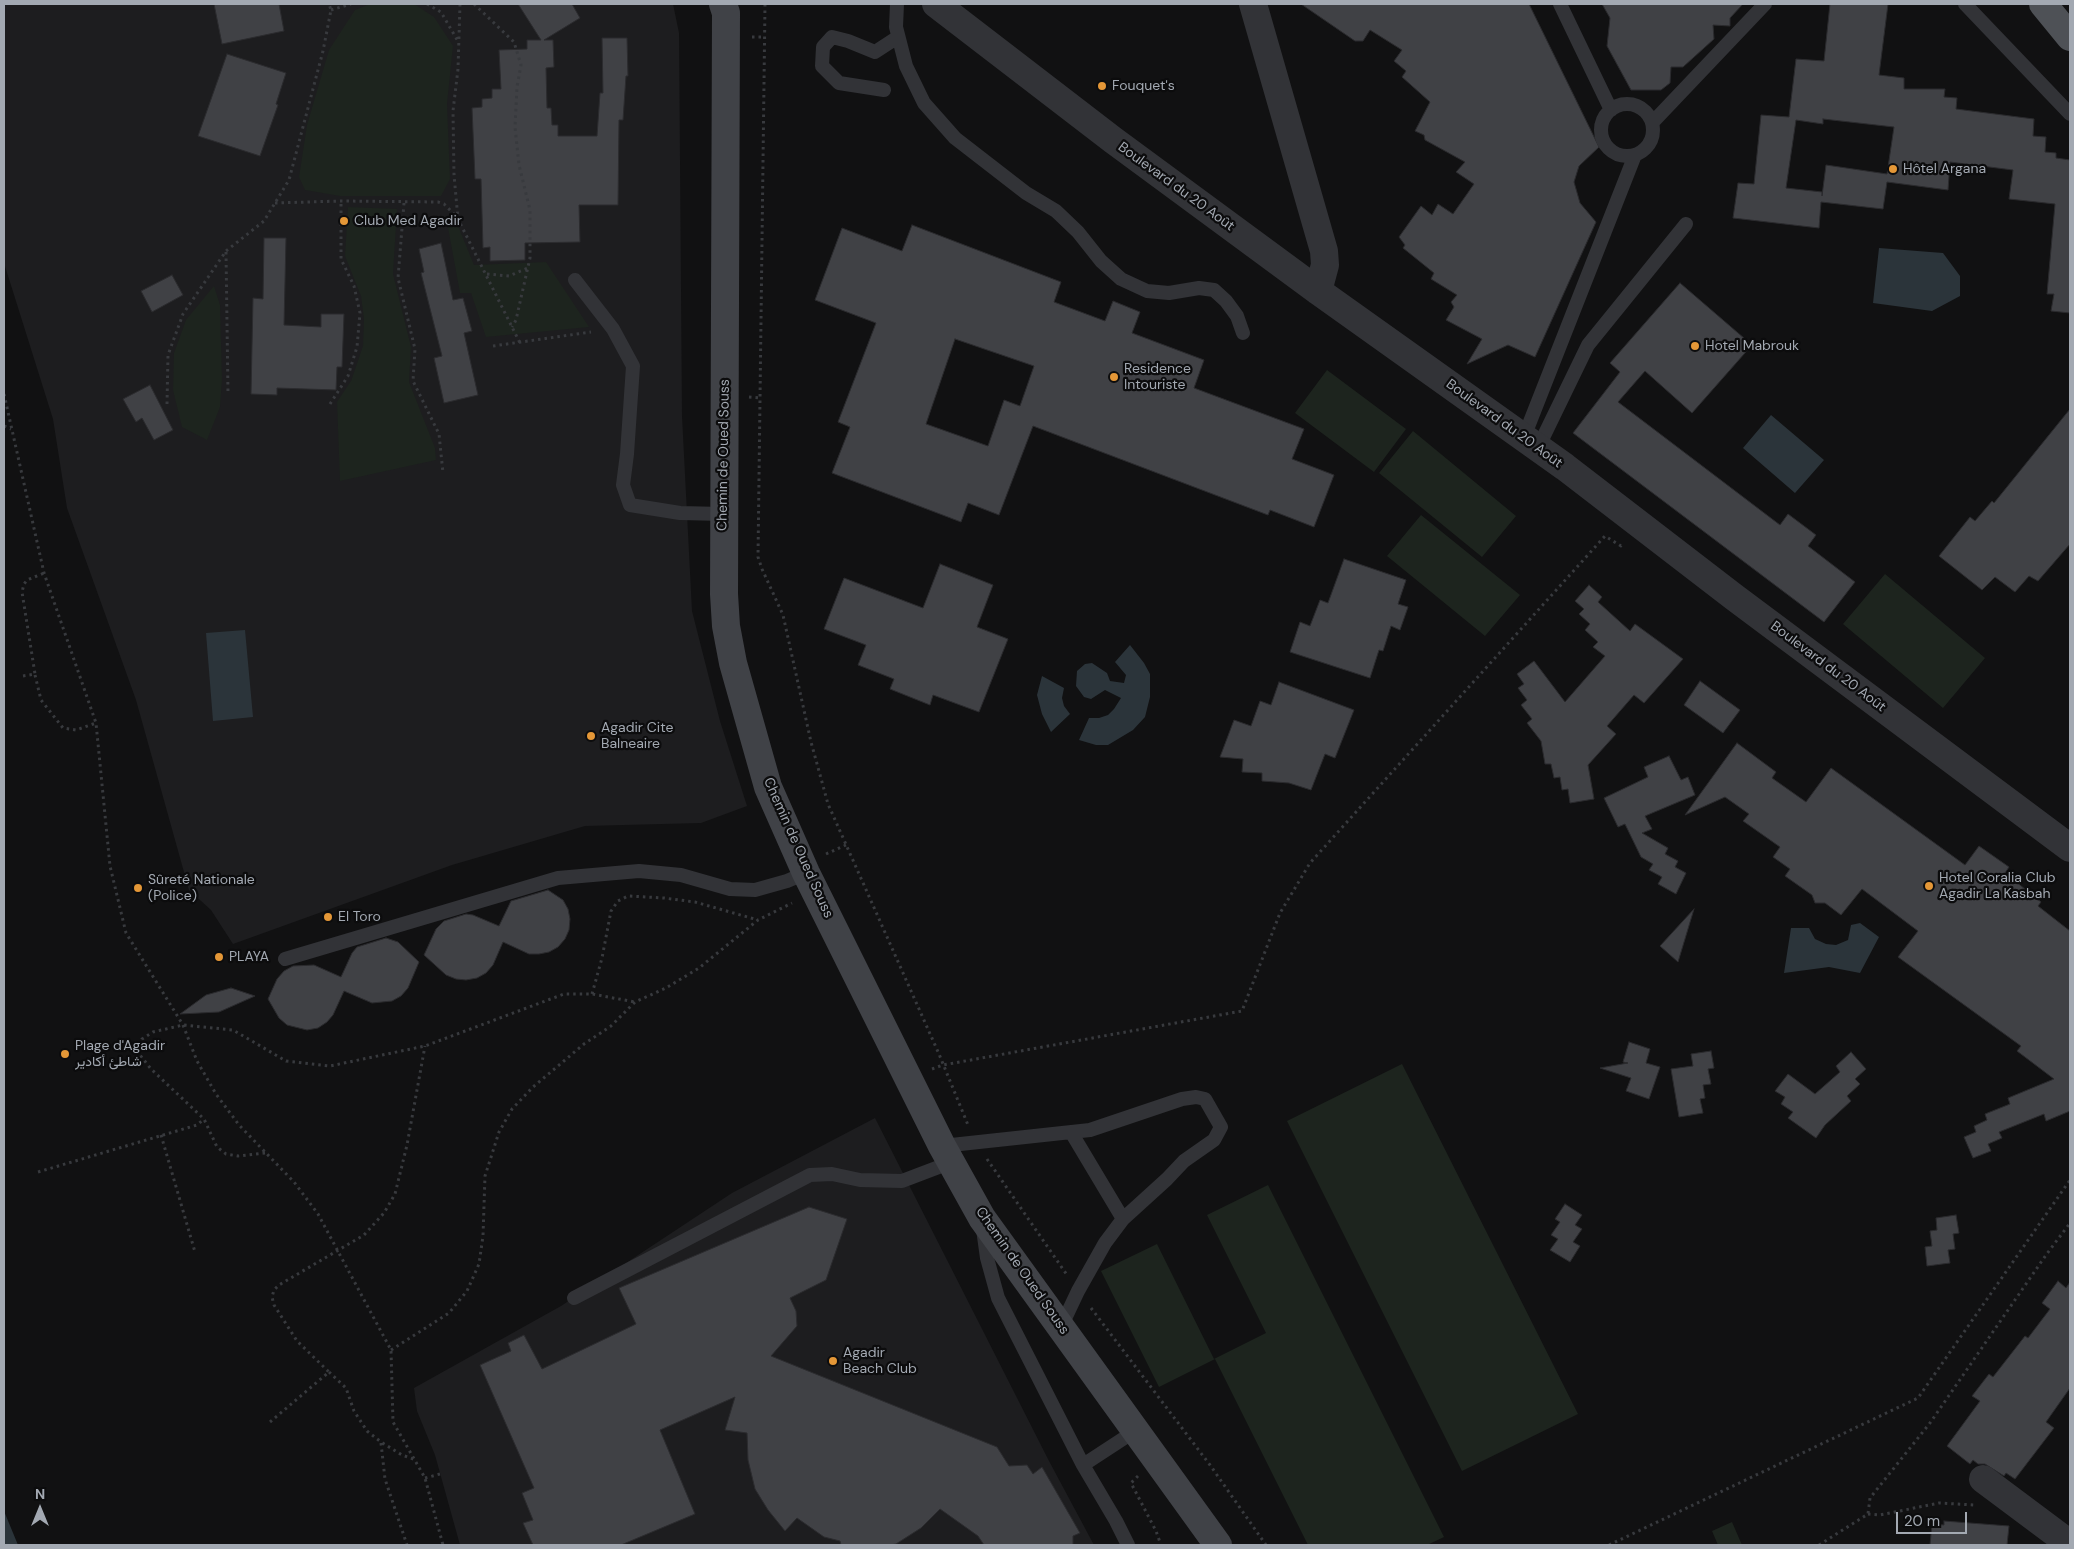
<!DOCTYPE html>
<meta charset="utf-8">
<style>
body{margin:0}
#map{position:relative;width:2074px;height:1549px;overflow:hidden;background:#111112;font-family:"DM Sans",sans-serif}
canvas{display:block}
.frame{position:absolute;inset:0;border:5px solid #a3a9b2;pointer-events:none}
.north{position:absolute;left:15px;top:1484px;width:50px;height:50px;-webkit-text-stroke:4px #0c0c0d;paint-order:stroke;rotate:0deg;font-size:14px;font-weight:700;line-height:20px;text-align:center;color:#a3a9b2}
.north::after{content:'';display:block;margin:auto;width:18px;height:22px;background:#a3a9b2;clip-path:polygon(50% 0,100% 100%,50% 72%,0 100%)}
.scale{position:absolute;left:1896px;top:1512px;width:71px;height:22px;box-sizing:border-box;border:2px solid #a3a9b2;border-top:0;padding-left:6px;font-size:15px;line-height:18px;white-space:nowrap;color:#a3a9b2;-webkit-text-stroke:4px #0c0c0d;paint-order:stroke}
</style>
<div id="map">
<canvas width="2074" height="1549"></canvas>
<div class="frame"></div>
<div class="north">N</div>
<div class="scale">20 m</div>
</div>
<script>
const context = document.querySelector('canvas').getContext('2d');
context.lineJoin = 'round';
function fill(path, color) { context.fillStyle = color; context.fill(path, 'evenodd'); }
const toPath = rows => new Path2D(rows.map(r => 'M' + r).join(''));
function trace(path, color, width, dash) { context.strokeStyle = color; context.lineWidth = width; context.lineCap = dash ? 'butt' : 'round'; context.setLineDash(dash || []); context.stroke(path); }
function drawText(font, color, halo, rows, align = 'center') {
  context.font = font + ' "DM Sans",Vazirmatn,sans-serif'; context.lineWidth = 4.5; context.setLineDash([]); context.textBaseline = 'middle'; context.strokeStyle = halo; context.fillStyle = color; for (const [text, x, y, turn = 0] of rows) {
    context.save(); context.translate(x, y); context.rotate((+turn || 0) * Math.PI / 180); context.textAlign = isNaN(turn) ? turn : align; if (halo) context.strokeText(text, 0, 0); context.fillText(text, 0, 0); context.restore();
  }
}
const built = toPath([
 [4,4,673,4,679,33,682,416,692,611,720,721,747,806,701,823,585,826,452,865,233,944,211,910,189,890,136,700,67,508,53,419,4,263],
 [875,1118,1049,1461,1094,1545,460,1545,435,1455,417,1411,414,1388,561,1306,732,1193]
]);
const green = toPath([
 [370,4,414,4,434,17,453,46,447,104,450,179,441,196,340,196,305,190,299,177,307,125,329,50,355,10],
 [348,207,397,209,393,274,411,347,409,382,435,448,436,460,340,481,337,402,351,381,363,346,364,319,361,296,345,256],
 [456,221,474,265,546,262,589,327,486,337,471,293,460,293,447,222],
 [214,286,220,305,222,379,220,407,207,440,182,427,173,390,174,353,186,320],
 [1327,370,1406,429,1374,472,1295,413],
 [1413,431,1516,516,1482,557,1379,473],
 [1421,515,1520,595,1485,636,1387,556],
 [1885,574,1985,658,1943,708,1843,624],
 [1402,1064,1578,1414,1462,1471,1287,1121],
 [1268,1185,1444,1537,1427,1545,1308,1545,1215,1359,1159,1387,1101,1271,1157,1244,1214,1359,1266,1333,1207,1215],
 [1732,1522,1742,1545,1718,1545,1712,1531]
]);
const water = toPath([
 [1879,248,1943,253,1960,276,1960,296,1932,311,1873,303],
 [1771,415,1824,460,1795,493,1743,448],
 [245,630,253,717,213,721,206,633],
 [1130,645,1144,663,1150,674,1150,697,1145,717,1133,730,1108,745,1096,745,1079,740,1089,718,1099,718,1108,715,1114,709,1121,698,1105,690,1091,699,1084,697,1076,686,1077,671,1085,664,1092,663,1107,673,1110,681,1124,683,1126,675,1115,662],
 [1042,676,1064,688,1062,698,1064,706,1070,714,1051,732,1042,714,1037,695],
 [1860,923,1879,937,1860,973,1829,967,1784,973,1791,928,1809,928,1815,939,1826,944,1836,945,1848,940,1851,925],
 [4,1511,18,1545,4,1545]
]);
const building = toPath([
 [214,4,279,4,284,31,222,44,214,4],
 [518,4,572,4,580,18,544,40,553,40,554,67,546,68,547,108,551,108,552,125,558,125,558,136,597,136,600,93,603,93,602,38,627,38,628,76,626,76,623,120,619,120,618,205,579,205,580,242,525,243,525,260,490,261,490,247,483,248,481,179,475,179,472,108,482,107,482,99,492,98,492,89,501,89,499,50,527,49,527,40,541,40,518,4],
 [1301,4,1529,4,1599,147,1579,166,1574,182,1580,203,1596,222,1535,357,1508,345,1467,364,1482,339,1446,320,1454,307,1451,302,1457,295,1431,279,1434,273,1403,248,1405,245,1399,237,1421,206,1432,215,1438,204,1453,214,1474,184,1456,172,1465,162,1425,140,1424,135,1415,131,1430,102,1402,77,1406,71,1394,61,1402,50,1370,30,1363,41,1355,41,1301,4],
 [1602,4,1743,4,1730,18,1730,26,1713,25,1714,39,1683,67,1671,67,1670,83,1661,90,1631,90,1607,46,1610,18,1602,4],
 [1830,4,1888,4,1879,75,1904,78,1904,89,1945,89,1944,97,1957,98,1956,109,2034,119,2033,136,2046,137,2045,152,2056,153,2056,158,2070,160,2070,313,2051,311,2054,294,2047,294,2055,204,2009,199,2013,170,1950,162,1948,190,1887,182,1883,209,1821,202,1819,228,1733,218,1738,183,1754,184,1761,115,1789,117,1796,59,1824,61,1830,4],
 [1823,119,1894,127,1887,174,1826,165,1822,196,1822,192,1786,188,1796,120,1823,124,1823,119],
 [227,54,286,73,276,104,278,105,260,156,198,136,227,54],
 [912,225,1061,282,1054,302,1105,321,1113,301,1140,312,1132,333,1204,360,1194,388,1304,429,1292,459,1334,475,1314,527,1270,510,1268,515,1033,426,999,515,968,503,961,522,832,473,850,427,838,422,876,323,815,300,842,228,902,251,912,225],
 [955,339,1034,366,1020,406,1004,400,988,446,926,424,955,339],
 [264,238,286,238,284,325,321,327,321,314,344,314,342,367,337,367,336,390,277,388,277,395,251,394,253,298,263,299,264,238],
 [441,243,453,300,463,298,472,331,464,333,478,395,444,403,434,358,442,356,421,273,424,272,419,249,441,243],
 [172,275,183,295,152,312,141,291,172,275],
 [1680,283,1752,345,1692,413,1645,371,1618,402,1780,525,1788,514,1816,535,1808,546,1855,582,1824,622,1573,433,1620,372,1610,363,1680,283],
 [150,385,173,430,154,440,142,418,136,422,123,399,150,385],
 [2070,409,2070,544,2038,581,2029,576,2015,592,1995,577,1982,590,1939,556,1970,517,1975,521,1992,501,1994,503,2070,409],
 [1344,559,1406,580,1398,604,1408,607,1400,630,1391,626,1383,651,1379,650,1370,678,1290,652,1300,622,1310,626,1320,600,1328,603,1344,559],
 [940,564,993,585,977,627,1008,639,979,712,933,695,930,705,890,689,894,679,858,665,866,645,824,629,844,578,923,608,940,564],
 [1589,585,1602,597,1598,602,1630,631,1635,624,1683,659,1644,703,1634,695,1607,726,1616,734,1588,765,1594,799,1570,803,1568,789,1562,790,1560,777,1554,778,1551,764,1545,764,1541,741,1527,723,1532,719,1521,705,1527,700,1518,688,1524,684,1517,674,1534,661,1565,702,1605,656,1593,647,1598,642,1585,630,1590,624,1579,614,1584,609,1575,601,1589,585],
 [1700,681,1740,710,1723,733,1684,705,1700,681],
 [1279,682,1354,710,1335,758,1325,754,1311,790,1289,783,1262,781,1262,773,1242,772,1243,759,1220,757,1234,720,1251,726,1260,701,1271,705,1279,682],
 [1737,743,1776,772,1772,778,1806,802,1831,768,1965,865,1979,846,2009,867,2005,873,2041,902,2038,906,2070,931,2070,1111,2046,1121,2044,1114,1999,1132,2002,1138,1988,1144,1991,1151,1973,1158,1964,1137,1976,1132,1974,1126,1987,1120,1985,1114,2010,1104,2008,1098,2054,1079,2017,1051,2021,1046,1898,957,1918,931,1862,889,1841,915,1825,903,1815,903,1812,895,1785,876,1790,869,1773,857,1780,847,1743,821,1749,814,1725,797,1685,815,1737,743],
 [1669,756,1681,780,1688,777,1695,795,1645,816,1652,829,1642,833,1668,848,1665,854,1678,861,1675,867,1686,873,1676,894,1658,884,1662,877,1649,870,1653,864,1641,857,1625,824,1618,827,1604,798,1648,777,1644,767,1669,756],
 [548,890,563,900,568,909,570,919,569,930,565,939,558,947,549,952,539,954,529,954,503,942,493,965,486,973,477,978,466,980,456,979,446,975,424,955,436,929,444,921,466,914,473,915,499,926,511,901,548,890],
 [1694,909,1678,962,1660,946,1694,909],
 [386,938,398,942,419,962,408,988,401,996,392,1001,372,1003,344,991,333,1015,327,1022,318,1028,307,1030,287,1025,279,1018,268,999,277,979,284,971,293,966,314,965,341,977,352,953,357,947,386,938],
 [231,988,255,996,219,1012,180,1014,206,995,231,988],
 [1629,1042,1650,1049,1646,1063,1660,1067,1649,1099,1626,1091,1631,1078,1600,1068,1628,1063,1623,1062,1629,1042],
 [1711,1051,1714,1068,1708,1069,1711,1084,1703,1085,1705,1098,1700,1099,1703,1113,1679,1117,1671,1069,1693,1066,1691,1054,1711,1051],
 [1851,1052,1866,1069,1855,1079,1860,1084,1847,1096,1851,1101,1825,1125,1816,1138,1788,1118,1793,1112,1781,1104,1785,1097,1775,1091,1788,1074,1815,1094,1840,1072,1836,1066,1851,1052],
 [1565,1204,1582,1215,1575,1225,1582,1229,1573,1242,1580,1246,1570,1262,1550,1250,1558,1239,1551,1235,1560,1222,1555,1219,1565,1204],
 [809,1207,847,1219,826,1280,790,1298,796,1311,797,1326,771,1356,997,1447,1009,1466,1027,1465,1033,1474,1042,1467,1080,1533,1073,1536,1073,1545,984,1545,978,1536,940,1509,921,1528,896,1544,890,1545,841,1545,840,1541,824,1537,797,1518,785,1531,768,1510,755,1489,748,1460,747,1433,725,1430,735,1397,660,1430,695,1514,621,1545,533,1545,523,1523,533,1520,522,1493,534,1488,480,1365,511,1351,508,1343,524,1335,542,1369,636,1324,619,1288,809,1207],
 [1956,1215,1959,1233,1953,1234,1955,1249,1948,1250,1950,1263,1927,1266,1925,1247,1932,1246,1930,1231,1937,1230,1936,1218,1956,1215],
 [2058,1281,2066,1288,2070,1282,2070,1388,2046,1422,2054,1428,2015,1479,2006,1473,2004,1476,1985,1464,1978,1464,1973,1460,1970,1464,1947,1446,1980,1401,1972,1396,1989,1374,1993,1377,2025,1336,2028,1338,2050,1309,2042,1303,2058,1281],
 [1944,1521,2009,1526,2007,1545,1930,1545,1932,1524,1944,1525,1944,1521]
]);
const path = toPath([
 [427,4,441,12,459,43],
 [460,4,458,69,453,111,454,175,458,219,520,343],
 [474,4,514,42,521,65,517,87,515,127,519,165,530,210,530,258,516,320,512,327],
 [765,4,758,557,762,569,783,615,811,742,828,804,939,1054,968,1125],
 [331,10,351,4],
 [752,37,765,37],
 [275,203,341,201,438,202,444,204,458,218],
 [404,203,398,278,415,349,413,381,439,434,443,473],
 [226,252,228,394],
 [487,274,509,276,528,268],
 [493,346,591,332],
 [4,394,44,573,96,723,110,866,126,933,183,1025,197,1061,216,1094,239,1125,294,1182,318,1214,391,1350,393,1422,425,1478,443,1545],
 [749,397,761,398],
 [167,404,168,355,183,314,226,251,264,221,289,180,323,51,331,10,329,4],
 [330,404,348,376,357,347,360,313,354,286,341,259,341,201],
 [4,426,11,429],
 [35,675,41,700,63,728,76,730,96,723],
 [23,676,35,674,22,592,24,584,27,580,44,573],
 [826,854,846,845],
 [592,994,602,958,611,911,618,901,628,896,664,898,695,902,758,920],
 [932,1069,943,1065,1242,1011,1280,913,1310,863,1605,536,1621,546,1623,543],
 [161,1135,195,1252],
 [265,1153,238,1156,226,1154,217,1147,204,1119,151,1069,140,1055,139,1045,142,1039,153,1032,183,1025,233,1030,286,1061,330,1066,425,1046,564,994,592,994,635,1002],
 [987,1159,1067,1275],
 [38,1172,197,1125,204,1119],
 [1091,1308,1210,1465,1266,1545],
 [391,1350,449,1313,467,1291,479,1264,483,1236,485,1176,499,1132,512,1109,533,1087,584,1044,611,1026,635,1002,666,988,699,968,758,920,792,903],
 [329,1372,346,1388,354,1411,367,1431,381,1442,402,1455,416,1460],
 [270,1422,329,1372,297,1341,274,1305,272,1297,274,1290,279,1285,364,1235,384,1213,395,1194,407,1145,425,1046],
 [381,1443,385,1479,407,1545],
 [1138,1476,1131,1483,1156,1531,1161,1545],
 [425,1478,440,1474],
 [1868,1514,1880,1515,1939,1503,1974,1505],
 [1609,1545,1918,1398,2070,1180],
 [1819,1545,1868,1514,1870,1498,1930,1423,2046,1255,2070,1223]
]);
const lane = toPath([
 [897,4,896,27,906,66,924,103,955,138,1026,193,1056,211,1078,232,1101,261,1121,279,1147,291,1169,293,1199,288,1214,290,1226,301,1237,316,1243,333],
 [1560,4,1611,110],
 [1965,4,2070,114],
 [884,90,839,83,822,66,823,47,832,37,848,41,875,52,898,37],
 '1601 130a26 26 0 1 1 52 0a26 26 0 1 1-52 0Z',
 [1652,123,1765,4],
 [575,280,613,329,633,366,627,454,623,485,630,505,680,513,723,514],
 [1524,437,1635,155],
 [1538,448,1588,345,1686,224],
 [285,959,558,878,639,871,681,875,730,889,755,890,787,881,806,873],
 [1071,1132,1123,1219],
 [942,1146,1090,1130,1182,1099,1196,1097,1205,1099,1221,1127,1214,1140,1184,1161,1167,1179,1123,1219,1105,1243,1078,1291,1061,1327],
 [983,1229,987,1258,998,1298,1083,1465,1116,1521,1128,1545],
 [574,1298,810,1175,832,1174,860,1180,902,1181,952,1162],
 [1083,1465,1135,1431]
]);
const street = toPath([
 [936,4,1113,140,1318,291,1565,467,1734,597,2070,848],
 [1253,4,1324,251,1325,265,1318,291],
 [1983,1479,2070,1544]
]);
const secondary = toPath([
 [723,4,726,13,724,594,726,626,733,663,768,787,806,873,942,1146,982,1218,1218,1545]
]);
const primary = toPath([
 [2043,4,2070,37]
]);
const markers = [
 [1102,86,5,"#e49737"],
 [1893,169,5,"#e49737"],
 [344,221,5,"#e49737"],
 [1695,346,5,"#e49737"],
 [1114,377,5,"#e49737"],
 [591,736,5,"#e49737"],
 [1929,886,5,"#e49737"],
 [138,888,5,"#e49737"],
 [328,917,5,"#e49737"],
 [219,957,5,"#e49737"],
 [65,1054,5,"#e49737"],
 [833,1361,5,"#e49737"]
];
const poiNames = [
 ["Fouquet's",1112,86],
 ["Hôtel Argana",1903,169],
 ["Club Med Agadir",354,221],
 ["Hotel Mabrouk",1705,346],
 ["Residence",1124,369],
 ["Intouriste",1124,385],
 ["Agadir Cite",601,728],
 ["Balneaire",601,744],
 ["Hotel Coralia Club",1939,878],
 ["Agadir La Kasbah",1939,894],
 ["Sûreté Nationale",148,880],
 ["(Police)",148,896],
 ["El Toro",338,917],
 ["PLAYA",229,957],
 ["Plage d'Agadir",75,1046],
 ["شاطئ أكادير",75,1062],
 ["Agadir",843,1353],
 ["Beach Club",843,1369]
];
const streetNames = [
 ["Boulevard du 20 Août",1176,187,36],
 ["Boulevard du 20 Août",1504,424,36],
 ["Chemin de Oued Souss",724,455,-89],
 ["Boulevard du 20 Août",1828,667,37],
 ["Chemin de Oued Souss",798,848,66],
 ["Chemin de Oued Souss",1022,1271,55]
];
fill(built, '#1d1d1f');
fill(green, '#1d241e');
fill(water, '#2b343a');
fill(building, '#404145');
trace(building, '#2b2b2e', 1);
trace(path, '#383a3e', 3, [2.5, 4]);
trace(lane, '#323337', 14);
trace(street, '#323337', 28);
trace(secondary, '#404247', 28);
trace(primary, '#4e5156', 28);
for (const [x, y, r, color] of markers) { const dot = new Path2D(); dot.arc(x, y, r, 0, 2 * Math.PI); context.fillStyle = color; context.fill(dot); trace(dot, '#0c0c0d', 2); }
drawText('14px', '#a3a9b2', '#0c0c0d', poiNames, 'left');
drawText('14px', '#a3a9b2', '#0c0c0d', streetNames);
</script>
